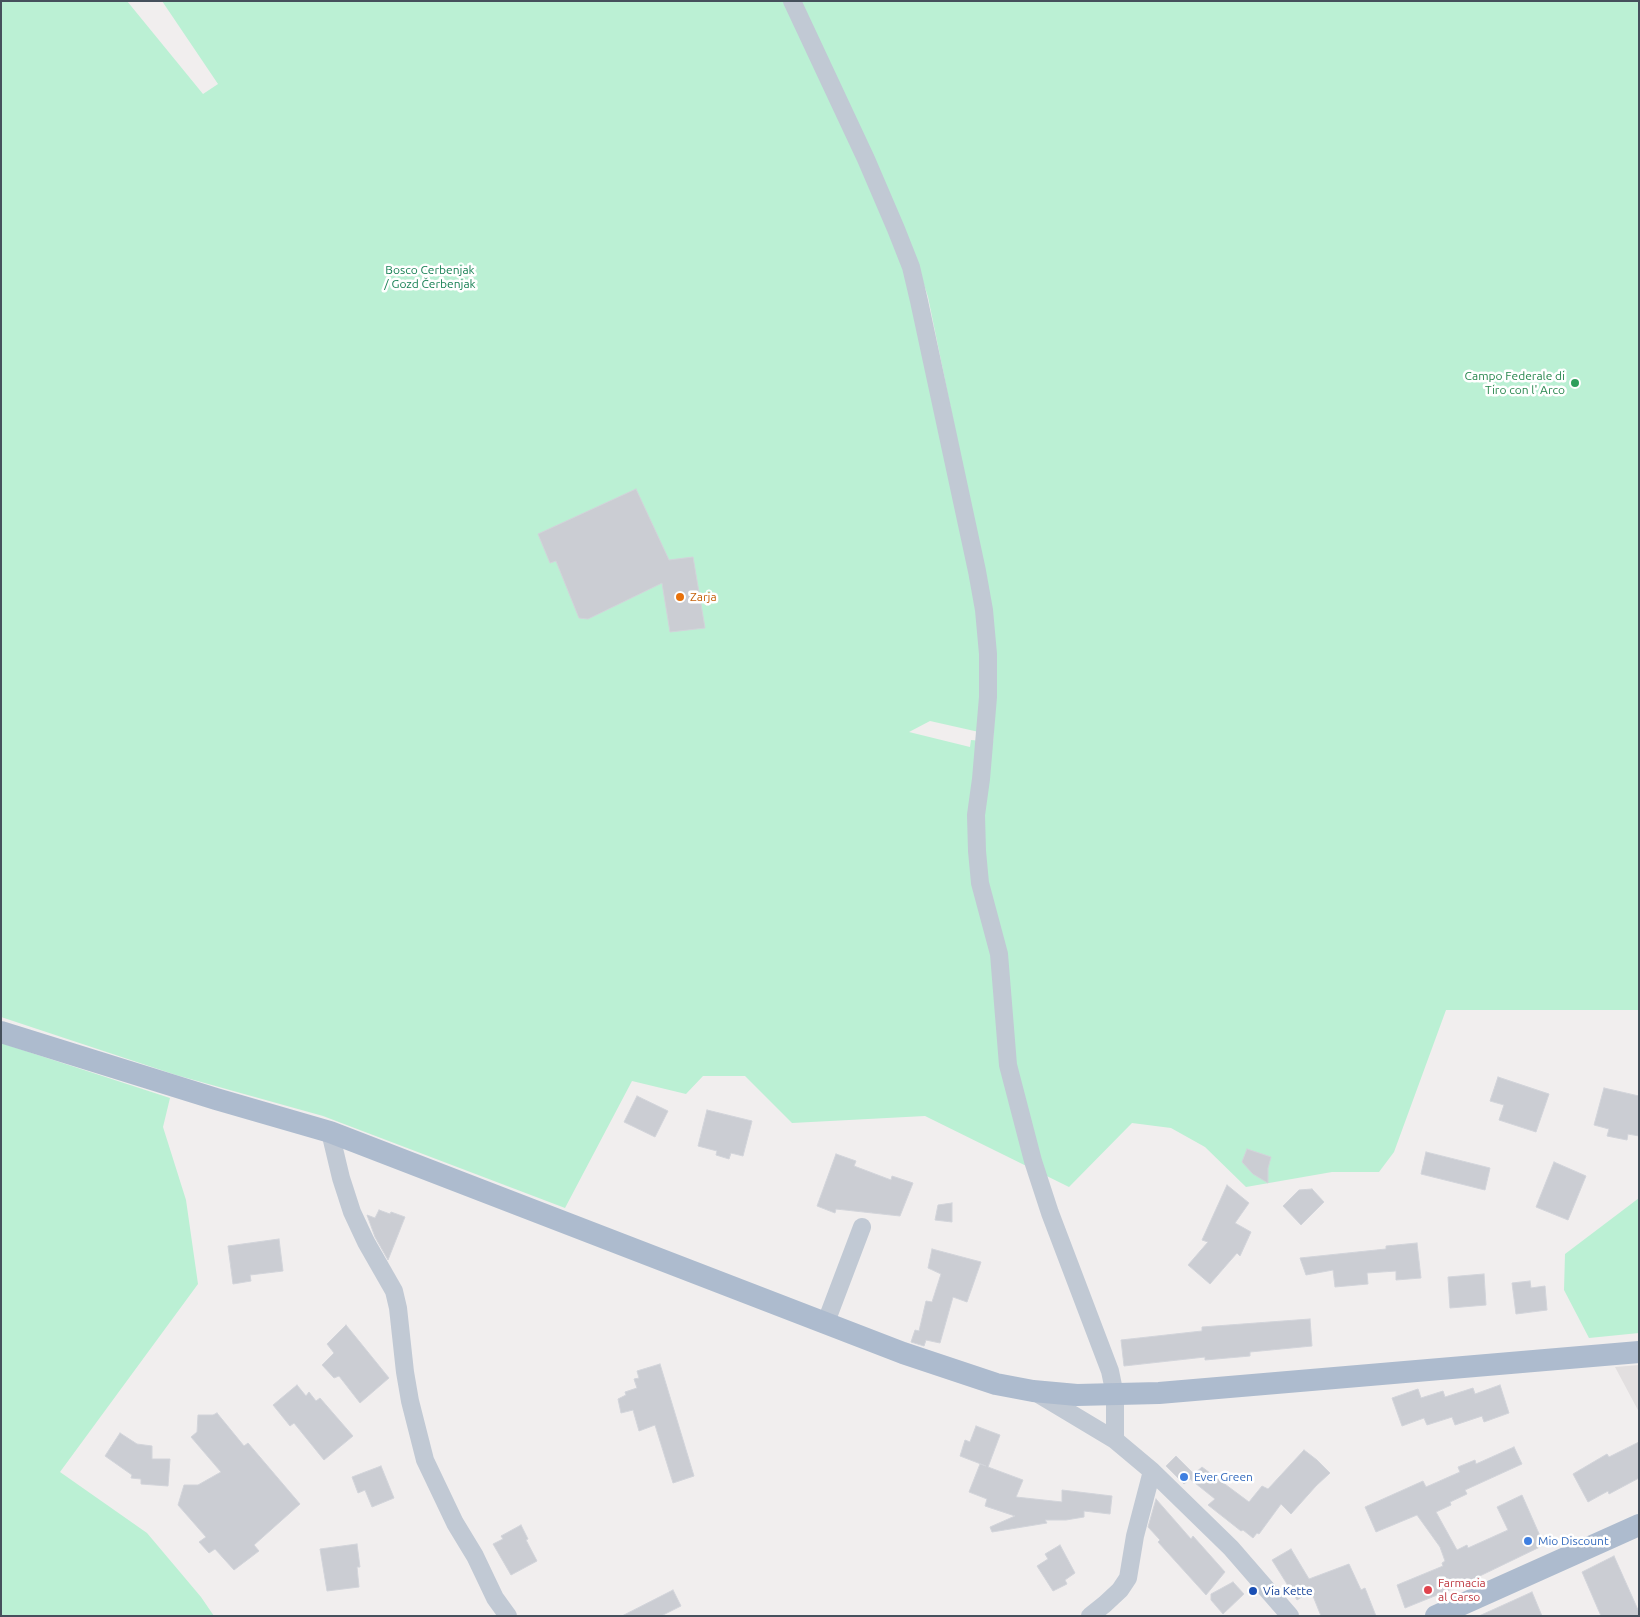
<!DOCTYPE html>
<meta charset="utf-8">
<style>
body{margin:0}
#map{position:relative;width:1640px;height:1617px;overflow:hidden;background:#f1eeee;font-family:Ubuntu,sans-serif}
canvas{display:block}
.frame{position:absolute;inset:0;border:2px solid #46505c;pointer-events:none}
</style>
<div id="map">
<canvas width="1640" height="1617"></canvas>
<div class="frame"></div>
</div>
<script>
const context = document.querySelector('canvas').getContext('2d');
context.lineJoin = 'round';
function fill(path, color) { context.fillStyle = color; context.fill(path, 'evenodd'); }
const toPath = rows => new Path2D(rows.map(r => 'M' + r).join(''));
function trace(path, color, width, dash) { context.strokeStyle = color; context.lineWidth = width; context.lineCap = dash ? 'butt' : 'round'; context.setLineDash(dash || []); context.stroke(path); }
function drawText(font, color, halo, rows, align = 'center') {
  context.font = font + ' Ubuntu,sans-serif'; context.lineWidth = 5; context.setLineDash([]); context.textBaseline = 'middle'; context.strokeStyle = halo; context.fillStyle = color; for (const [text, x, y, turn = 0] of rows) {
    context.save(); context.translate(x, y); context.rotate((+turn || 0) * Math.PI / 180); context.textAlign = isNaN(turn) ? turn : align; if (halo) context.strokeText(text, 0, 0); context.fillText(text, 0, 0); context.restore();
  }
}
const education = toPath([
 [1639,1365,1639,1412,1615,1367]
]);
const green = toPath([
 [1,1,127,1,203,94,218,84,162,1,784,1,888,225,905,269,969,556,980,639,979,732,930,721,909,732,970,747,971,740,993,742,997,677,965,478,928,297,916,260,799,1,1639,1,1639,1010,1446,1010,1394,1152,1379,1172,1332,1172,1246,1187,1205,1147,1171,1128,1132,1123,1069,1187,925,1116,792,1123,745,1076,703,1076,686,1094,632,1081,565,1208,323,1116,176,1075,1,1017],
 [1,1043,170,1098,163,1127,186,1200,198,1284,60,1472,147,1533,201,1597,214,1616,1,1616],
 [1639,1198,1639,1333,1589,1338,1564,1290,1565,1254]
]);
const building = toPath([
 [636,489,669,560,693,557,705,628,670,632,662,583,588,619,579,618,556,561,550,563,538,534,636,489],
 [1498,1077,1549,1094,1536,1132,1499,1120,1504,1105,1490,1101,1498,1077],
 [1604,1088,1639,1096,1639,1136,1628,1134,1627,1140,1607,1136,1609,1129,1594,1125,1604,1088],
 [637,1096,668,1111,655,1137,624,1122,637,1096],
 [707,1110,752,1121,743,1156,731,1153,729,1159,716,1155,717,1151,698,1146,707,1110],
 [1247,1149,1271,1157,1268,1168,1268,1183,1253,1174,1242,1162,1247,1149],
 [1426,1152,1490,1168,1485,1190,1421,1174,1426,1152],
 [836,1154,856,1161,854,1166,891,1180,892,1176,913,1183,900,1216,836,1209,835,1213,817,1206,836,1154],
 [1554,1162,1586,1176,1568,1220,1536,1207,1554,1162],
 [1227,1185,1249,1203,1235,1223,1251,1232,1240,1256,1237,1253,1210,1284,1188,1265,1208,1242,1202,1240,1227,1185],
 [1312,1189,1324,1202,1301,1225,1283,1206,1299,1190,1312,1189],
 [952,1203,952,1222,935,1220,938,1205,952,1203],
 [379,1210,390,1214,391,1212,405,1217,388,1260,375,1237,367,1215,375,1218,379,1210],
 [279,1239,283,1271,250,1275,251,1281,233,1284,228,1246,279,1239],
 [1417,1243,1421,1278,1396,1280,1396,1271,1367,1273,1368,1284,1335,1287,1333,1270,1306,1275,1300,1258,1386,1249,1386,1246,1417,1243],
 [932,1249,981,1262,967,1302,953,1297,940,1343,926,1340,924,1346,911,1342,915,1330,919,1331,926,1301,932,1302,941,1274,928,1268,932,1249],
 [1484,1274,1486,1305,1450,1308,1448,1277,1484,1274],
 [1530,1281,1531,1288,1545,1286,1547,1310,1516,1314,1512,1283,1530,1281],
 [1310,1319,1312,1346,1250,1352,1250,1356,1205,1360,1205,1357,1124,1366,1121,1340,1202,1331,1202,1327,1310,1319],
 [346,1325,389,1378,360,1403,339,1376,334,1378,322,1365,334,1353,327,1344,346,1325],
 [660,1364,694,1476,673,1483,655,1425,639,1431,633,1410,621,1413,618,1399,626,1395,625,1392,637,1388,634,1379,639,1378,637,1371,660,1364],
 [297,1385,306,1396,309,1392,316,1401,320,1398,353,1436,324,1460,294,1423,290,1426,273,1405,297,1385],
 [1500,1385,1509,1413,1484,1422,1482,1416,1455,1425,1452,1417,1427,1425,1424,1418,1402,1426,1392,1398,1418,1389,1421,1398,1443,1391,1445,1397,1473,1388,1475,1394,1500,1385],
 [217,1413,244,1446,248,1443,300,1504,254,1545,259,1551,234,1570,215,1549,209,1553,199,1542,206,1537,178,1505,184,1485,198,1485,221,1472,191,1437,197,1432,198,1415,213,1415,217,1413],
 [976,1426,1000,1435,988,1467,1023,1480,1016,1497,1062,1502,1062,1490,1112,1496,1110,1514,1084,1511,1084,1517,1066,1520,1045,1520,1047,1523,992,1532,990,1527,1015,1516,985,1506,987,1499,969,1492,980,1464,986,1466,960,1456,965,1440,970,1442,976,1426],
 [120,1433,137,1444,152,1446,152,1459,170,1459,168,1486,141,1484,141,1479,131,1478,132,1475,105,1456,120,1433],
 [1639,1442,1639,1478,1609,1494,1608,1491,1588,1502,1573,1474,1607,1454,1609,1457,1639,1442],
 [1514,1447,1522,1464,1465,1490,1467,1494,1450,1502,1451,1505,1436,1512,1457,1550,1467,1545,1468,1548,1508,1530,1497,1507,1522,1495,1544,1545,1457,1587,1405,1608,1397,1585,1443,1566,1442,1563,1445,1561,1440,1547,1417,1515,1376,1532,1365,1507,1423,1481,1426,1487,1460,1472,1458,1467,1475,1460,1476,1464,1514,1447],
 [1304,1450,1317,1460,1330,1473,1316,1486,1291,1514,1281,1504,1259,1534,1257,1533,1253,1538,1243,1530,1241,1531,1208,1505,1215,1499,1190,1479,1184,1484,1166,1466,1176,1456,1194,1474,1202,1467,1249,1502,1262,1486,1268,1489,1304,1450],
 [381,1466,394,1498,372,1507,365,1490,358,1493,352,1477,381,1466],
 [1156,1499,1191,1539,1193,1536,1225,1572,1206,1595,1158,1542,1160,1540,1148,1527,1156,1499],
 [521,1525,528,1539,526,1540,537,1561,511,1575,493,1544,503,1539,501,1536,521,1525],
 [357,1544,360,1567,357,1567,359,1587,327,1591,320,1549,357,1544],
 [1060,1545,1075,1573,1065,1580,1067,1584,1053,1591,1037,1566,1048,1559,1045,1554,1060,1545],
 [1291,1549,1309,1579,1349,1564,1361,1590,1365,1588,1376,1616,1321,1616,1311,1591,1297,1600,1272,1560,1291,1549],
 [1614,1556,1639,1612,1639,1616,1601,1616,1582,1572,1614,1556],
 [1233,1582,1244,1594,1223,1614,1211,1600,1211,1594,1233,1582],
 [673,1590,681,1606,661,1616,622,1616,673,1590],
 [1532,1592,1542,1616,1479,1616,1532,1592]
]);
const minor = toPath([
 [792,1,866,159,896,229,911,267,919,301,977,571,984,610,988,654,988,697,981,779,976,815,977,851,980,883,999,954,1008,1065,1033,1161,1050,1213,1110,1371,1115,1395,1115,1440],
 [330,1132,341,1178,352,1212,366,1242,394,1291,398,1308,405,1372,410,1401,425,1460,455,1523,475,1556,495,1598,508,1616],
 [826,1322,862,1227],
 [1035,1392,1115,1440,1152,1471,1231,1548,1290,1616],
 [1090,1616,1105,1604,1120,1590,1128,1578,1135,1536,1152,1471]
]);
const major = toPath([
 [1,1032,216,1099,330,1132,903,1353,996,1384,1033,1391,1077,1395,1159,1393,1639,1352],
 [1436,1616,1639,1525]
]);
const markers = [
 [1575,383,5,"#2e9e5b"],
 [680,597,5,"#e8710a"],
 [1184,1477,5,"#3f7fe0"],
 [1528,1541,5,"#3f7fe0"],
 [1428,1590,5,"#e0444e"],
 [1253,1591,5,"#1a4fb4"]
];
const parkNames = [
 ["Bosco Cerbenjak",430,270],
 ["/ Gozd Čerbenjak",430,284]
];
const leisureNames = [
 ["Campo Federale di",1565,376],
 ["Tiro con l' Arco",1565,390]
];
const foodNames = [
 ["Zarja",690,597]
];
const shopNames = [
 ["Ever Green",1194,1477],
 ["Mio Discount",1538,1541]
];
const healthNames = [
 ["Farmacia",1438,1583],
 ["al Carso",1438,1597]
];
const transitNames = [
 ["Via Kette",1263,1591]
];
fill(education, '#e2dfe0');
fill(green, '#bbf0d4');
fill(building, '#cbcdd3');
trace(building, '#d2d4da', 1);
trace(minor, '#c1c9d4', 18);
trace(major, '#adbbce', 22);
for (const [x, y, r, color] of markers) { const dot = new Path2D(); dot.arc(x, y, r, 0, 2 * Math.PI); context.fillStyle = color; context.fill(dot); trace(dot, '#fff', 2); }
drawText('12px', '#157f52', '#fff', parkNames);
drawText('12px', '#27864d', '#fff', leisureNames, 'right');
drawText('12px', '#c56008', '#fff', foodNames, 'left');
drawText('12px', '#366cbe', '#fff', shopNames, 'left');
drawText('12px', '#be3a42', '#fff', healthNames, 'left');
drawText('12px', '#164399', '#fff', transitNames, 'left');
</script>
